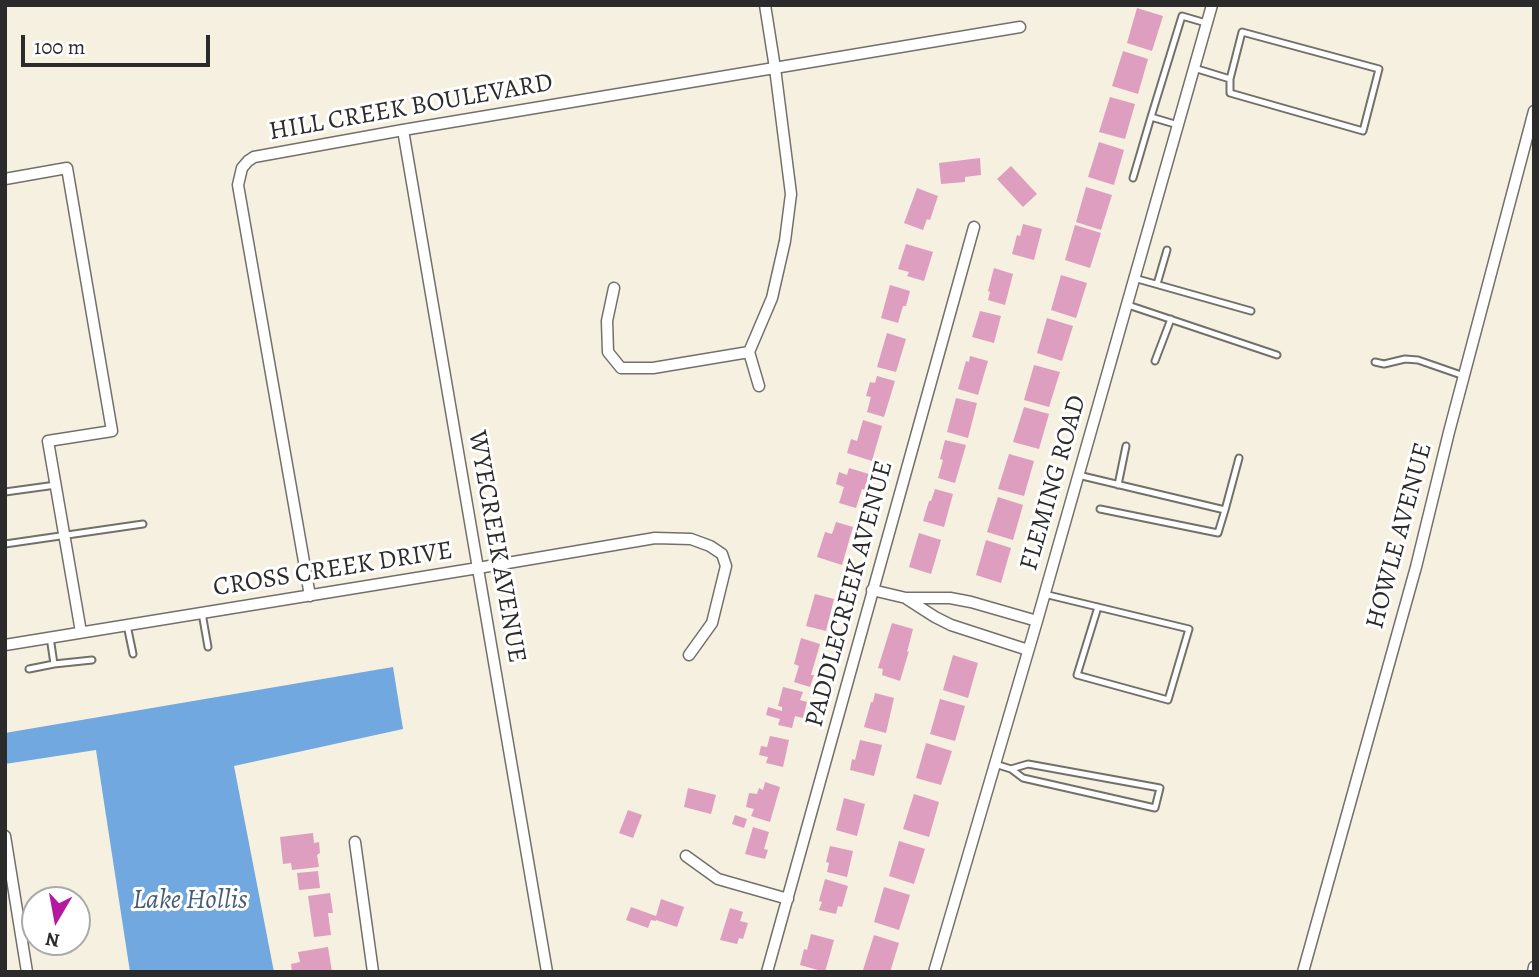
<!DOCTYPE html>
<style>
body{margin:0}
#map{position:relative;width:1539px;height:977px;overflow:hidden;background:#f6f0e0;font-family:Alegreya,serif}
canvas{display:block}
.frame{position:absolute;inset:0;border:7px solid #2b2b2b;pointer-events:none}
.north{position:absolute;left:21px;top:886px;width:70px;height:70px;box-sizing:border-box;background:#fff;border:2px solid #aaa;border-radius:50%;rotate:190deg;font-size:19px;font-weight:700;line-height:28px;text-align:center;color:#2b2b2b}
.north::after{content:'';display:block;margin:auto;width:24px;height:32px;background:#b5179e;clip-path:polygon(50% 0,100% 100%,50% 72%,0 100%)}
.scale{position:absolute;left:21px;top:35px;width:189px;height:32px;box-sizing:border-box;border:4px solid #2b2b2b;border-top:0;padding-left:9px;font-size:21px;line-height:24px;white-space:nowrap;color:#2b2b2b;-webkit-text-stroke:5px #fff;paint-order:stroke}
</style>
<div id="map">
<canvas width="1539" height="977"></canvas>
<div class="frame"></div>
<div class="north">N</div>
<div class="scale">100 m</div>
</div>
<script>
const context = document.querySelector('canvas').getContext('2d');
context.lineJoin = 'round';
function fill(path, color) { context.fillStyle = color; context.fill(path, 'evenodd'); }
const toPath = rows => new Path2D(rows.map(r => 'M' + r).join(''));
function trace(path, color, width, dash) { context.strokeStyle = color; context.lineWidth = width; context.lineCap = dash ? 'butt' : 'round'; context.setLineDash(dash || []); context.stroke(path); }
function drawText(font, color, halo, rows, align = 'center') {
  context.font = font + ' Alegreya,serif'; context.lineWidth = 6; context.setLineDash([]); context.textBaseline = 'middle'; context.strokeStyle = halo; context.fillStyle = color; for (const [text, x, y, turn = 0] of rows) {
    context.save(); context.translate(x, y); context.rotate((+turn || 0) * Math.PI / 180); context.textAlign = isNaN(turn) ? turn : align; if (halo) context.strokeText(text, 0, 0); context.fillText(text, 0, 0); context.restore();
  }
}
const water = toPath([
 [393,667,403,729,234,766,274,972,130,972,96,750,5,764,5,733]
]);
const building = toPath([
 [1137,8,1163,16,1152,51,1127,43],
 [1123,51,1148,59,1138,94,1112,86],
 [1110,97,1135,104,1125,139,1099,132],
 [1099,142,1124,150,1114,185,1088,177],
 [980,158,981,175,965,177,965,182,941,184,939,163],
 [1011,166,1037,194,1023,207,997,179],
 [1086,187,1112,195,1101,230,1076,222],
 [917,188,938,196,930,220,927,219,923,230,904,223],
 [1023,224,1042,229,1034,260,1012,254,1017,235,1020,236],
 [1075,225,1101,233,1090,268,1065,260],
 [906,244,933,252,924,281,907,276,909,272,898,269],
 [994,268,1013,274,1005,305,988,300,990,292,988,291],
 [1061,275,1087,283,1076,318,1051,310],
 [890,285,910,291,906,306,903,306,898,323,881,318],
 [980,311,1001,316,994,343,972,337],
 [1047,318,1073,326,1062,361,1037,353],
 [887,333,906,339,896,372,877,367],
 [970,356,988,361,978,395,958,389,966,361,969,362],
 [1034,365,1060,372,1049,407,1024,400],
 [877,376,895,381,884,417,867,412,871,397,866,396,870,382,875,383],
 [956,398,977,403,968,438,947,432],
 [1024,407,1049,414,1039,449,1013,442],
 [863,420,882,426,872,461,847,453,851,439,857,441],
 [945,440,966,445,955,483,938,478,943,460,940,459],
 [1009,454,1034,461,1024,496,998,489],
 [849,468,869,474,865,490,862,489,856,508,839,503,844,487,836,484,839,472,847,475],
 [935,489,953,494,944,527,923,521,929,501,931,501],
 [998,497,1023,505,1013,540,987,532],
 [836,522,853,527,842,565,817,557,825,532,832,534],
 [919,533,941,540,931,574,909,567],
 [986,540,1011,548,1001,583,976,575],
 [815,594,834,599,826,631,806,626],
 [892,623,913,629,907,652,909,651,900,681,882,675,883,669,878,668],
 [801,638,820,644,811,675,814,675,810,687,794,682,799,666,794,664],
 [953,655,978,663,968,698,943,690],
 [783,687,803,692,800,700,807,702,803,718,795,716,792,728,778,725,780,719,766,715,768,707,782,711,782,707,778,706],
 [875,693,894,698,886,733,864,727,871,702,873,702],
 [940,699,965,706,955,741,930,734],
 [770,736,789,740,783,767,766,763,768,757,759,755,761,746,767,747],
 [860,740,882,745,874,776,850,770,852,759,855,760],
 [926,743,952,751,941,785,916,778],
 [765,782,780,787,770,822,751,816,754,809,746,807,749,793,757,794,759,788,763,790],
 [688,788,716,795,711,814,684,807],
 [914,794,939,802,929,837,903,829],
 [844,798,865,804,857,836,836,830],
 [628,810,642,815,633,838,619,833],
 [735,815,747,819,744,828,732,824],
 [753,827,769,832,764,849,768,850,765,859,745,854],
 [313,833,314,843,319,842,320,853,317,855,319,867,292,870,291,863,283,864,280,837],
 [899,841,925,849,914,884,889,876],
 [830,846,853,851,847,877,827,872,829,863,826,862],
 [318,871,320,888,299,890,297,873],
 [825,879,848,886,842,907,838,906,836,914,819,910,822,902,819,901],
 [884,887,910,895,899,930,874,922],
 [330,893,333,913,328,913,331,935,314,937,308,896],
 [661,899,684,907,677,927,656,920,656,921,651,920,648,928,626,920,631,907,656,916],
 [730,908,743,912,740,921,748,923,743,939,739,938,737,944,720,940],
 [811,934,834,940,825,972,800,965,804,949,807,950],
 [874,935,899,943,890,972,869,972,863,970],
 [328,947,332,972,292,972,291,964,300,962,298,952]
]);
const service = toPath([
 [1194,68,1230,79,1242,32,1379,69,1363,131,1230,93,1230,79],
 [1151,117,1182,16,1206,23],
 [1133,178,1151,117,1178,125],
 [1134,278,1251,311],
 [1157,284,1167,250],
 [1128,305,1277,355],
 [1155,361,1171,319],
 [1375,362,1384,364,1405,359,1418,360,1464,376],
 [1078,475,1225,510,1239,458],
 [1118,485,1126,446],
 [5,492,56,485],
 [1100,509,1218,533,1225,510],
 [5,544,143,524],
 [1044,594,1189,629,1168,700,1077,675,1098,607],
 [202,613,208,647],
 [127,625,133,654],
 [54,664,92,660],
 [29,669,54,664,50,637],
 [995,764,1011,769,1023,778,1155,808,1160,788,1028,764,1011,769]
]);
const minor = toPath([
 [403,130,547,972],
 [5,179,67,168,112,431,48,441,81,632],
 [614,288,607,321,608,352,621,368,653,368,749,352,772,298,785,241,791,194,775,68,765,5],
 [749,352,759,386],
 [872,590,906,598,950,598,971,602,1037,621],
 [310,596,238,185,242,168,248,161,254,157,403,130,1020,27],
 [907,599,935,617,951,625,1028,650],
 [5,645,478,568,655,538,691,539,710,546,722,554,726,566,712,623,689,655],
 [5,836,27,972],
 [355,842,373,972],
 [686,856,718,879,788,899],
 [767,972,974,227],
 [934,972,1037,621,1212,5],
 [1303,972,1416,567,1449,432,1534,111],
 [1533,972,1534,967]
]);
const streetNames = [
 ["HILL CREEK BOULEVARD",411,108,-10],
 ["FLEMING ROAD",1054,483,-74],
 ["HOWLE AVENUE",1400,536,-75],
 ["WYECREEK AVENUE",496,547,80],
 ["CROSS CREEK DRIVE",333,570,-9],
 ["PADDLECREEK AVENUE",850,594,-75]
];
const waterNames = [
 ["Lake Hollis",190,901]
];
fill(water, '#70a8df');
fill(building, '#dd9ebf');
trace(service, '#72706a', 9);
trace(minor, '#72706a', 13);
trace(service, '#fff', 5);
trace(minor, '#fff', 10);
drawText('26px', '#2b2b2b', '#fff', streetNames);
drawText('italic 28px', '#475d73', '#fff', waterNames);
</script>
